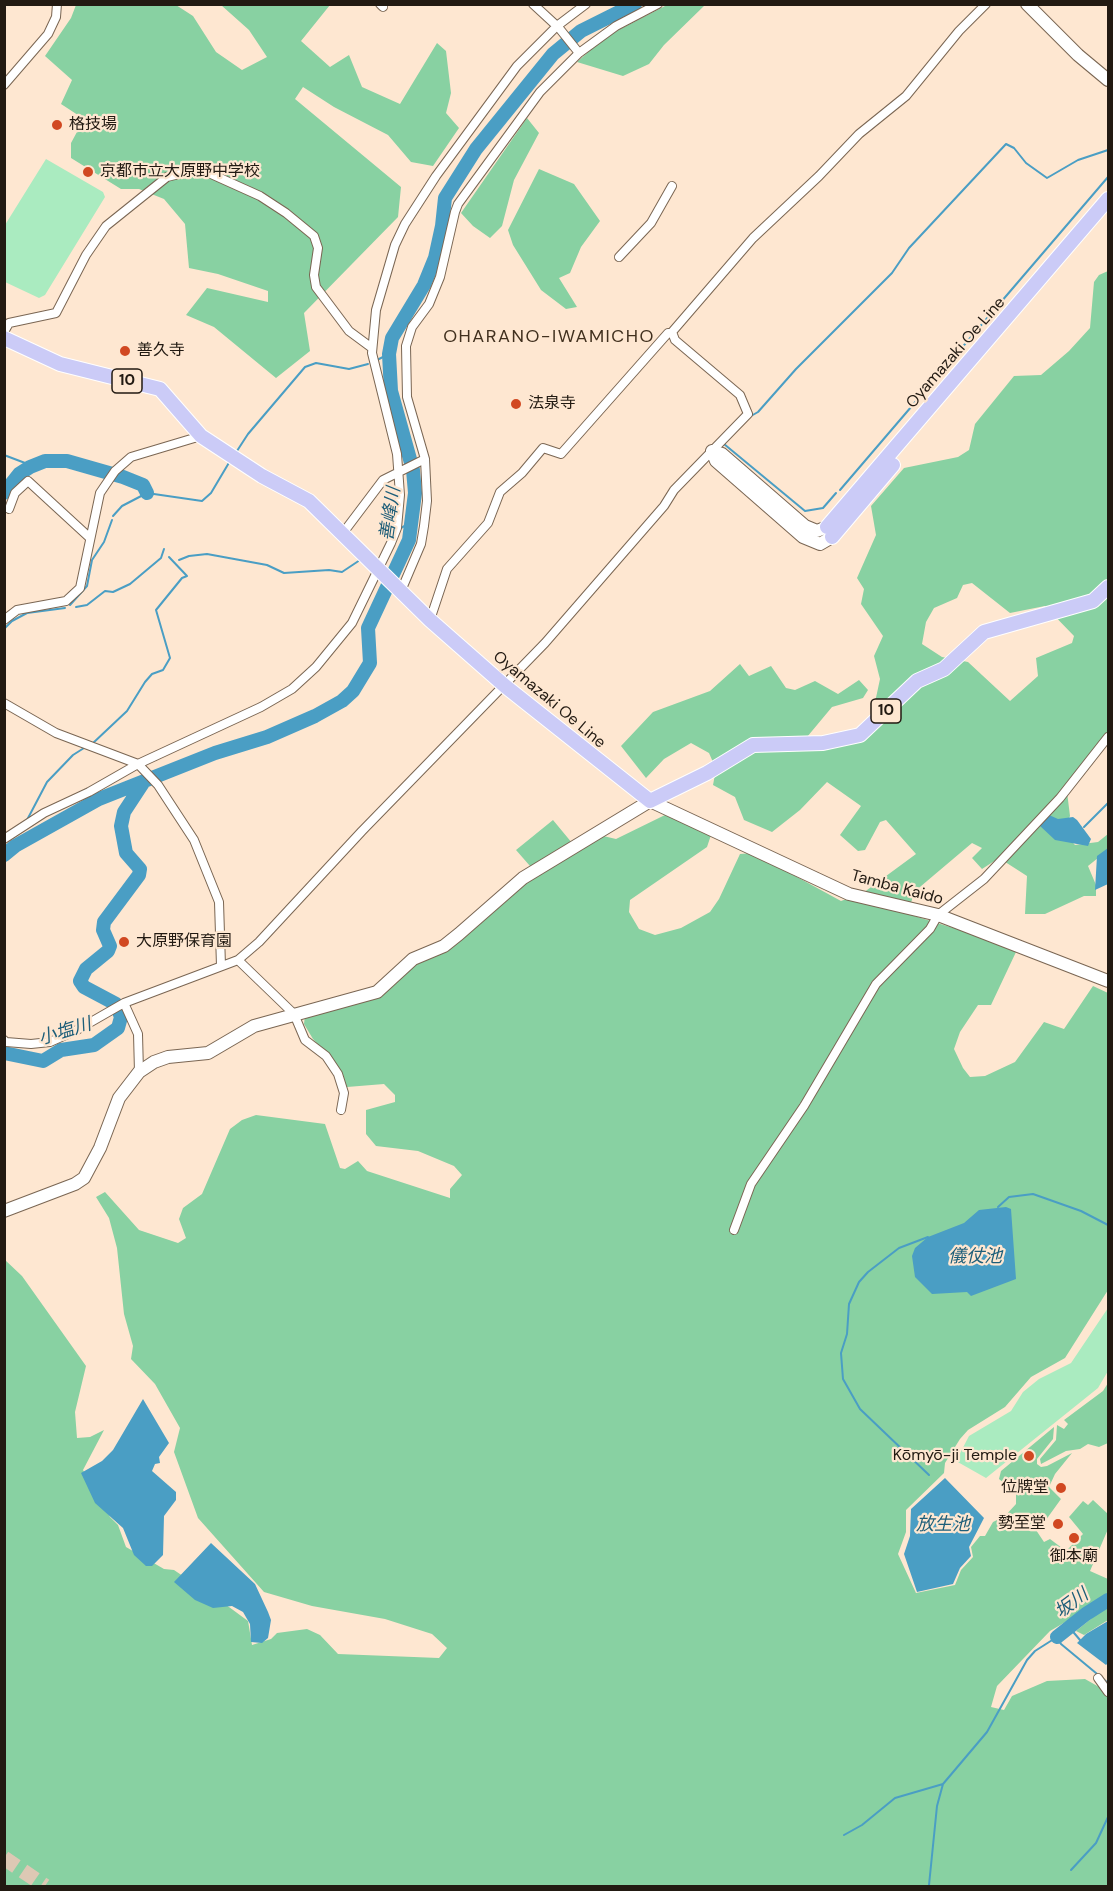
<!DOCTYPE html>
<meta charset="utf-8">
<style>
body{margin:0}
#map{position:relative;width:1113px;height:1891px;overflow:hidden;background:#fee7d1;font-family:"DM Sans",sans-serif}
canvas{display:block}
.frame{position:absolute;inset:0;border:6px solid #221a12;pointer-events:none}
</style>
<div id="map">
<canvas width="1113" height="1891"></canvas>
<div class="frame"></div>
</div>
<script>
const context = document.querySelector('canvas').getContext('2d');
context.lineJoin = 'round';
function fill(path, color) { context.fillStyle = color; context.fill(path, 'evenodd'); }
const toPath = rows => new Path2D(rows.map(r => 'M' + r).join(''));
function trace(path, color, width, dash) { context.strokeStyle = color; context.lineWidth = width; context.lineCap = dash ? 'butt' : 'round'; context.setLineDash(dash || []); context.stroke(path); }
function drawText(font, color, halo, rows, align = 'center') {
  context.font = font + ' "DM Sans","Noto Sans JP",sans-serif'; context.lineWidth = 4.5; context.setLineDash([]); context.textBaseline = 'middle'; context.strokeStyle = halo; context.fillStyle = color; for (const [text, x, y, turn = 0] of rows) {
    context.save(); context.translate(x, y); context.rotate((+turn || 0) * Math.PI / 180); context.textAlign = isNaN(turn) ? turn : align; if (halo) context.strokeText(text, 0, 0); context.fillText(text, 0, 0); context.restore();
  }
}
const green = toPath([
 [46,159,103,192,105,197,45,295,39,298,5,282,5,225],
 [1108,1308,1108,1371,1098,1388,986,1478,956,1461,969,1436,1011,1411,1023,1392,1039,1379,1071,1363]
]);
const forest = toPath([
 [76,5,176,5,193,16,216,52,242,70,267,57,249,30,221,5,330,5,301,41,330,67,349,55,362,87,400,104,437,43,446,51,451,93,446,113,459,128,433,166,411,162,388,135,334,107,303,87,295,99,401,187,398,217,304,313,310,351,276,378,214,327,186,315,207,288,268,302,268,291,218,274,189,268,185,224,164,199,139,189,121,189,71,158,71,143,84,119,61,104,72,80,45,56,71,18],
 [667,5,705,5,664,45,649,64,623,76,577,62,605,37],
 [527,118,539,133,514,180,502,226,490,238,473,226,461,213],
 [539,169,574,184,600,221,581,247,570,273,559,278,577,307,566,309,541,290,513,245,508,230],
 [1108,271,1108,733,1066,784,1070,816,1063,832,1075,845,1098,842,1108,834,1108,850,1088,866,1096,885,1096,896,1084,896,1045,914,1025,914,1027,876,999,858,982,869,972,858,982,848,972,843,914,892,908,914,963,931,1016,952,991,1005,978,1005,960,1032,954,1049,963,1068,970,1077,985,1076,1015,1062,1044,1022,1064,1029,1093,986,1108,993,1108,1290,1065,1358,1031,1377,1005,1407,968,1430,960,1439,945,1463,944,1473,906,1510,906,1532,898,1554,916,1593,955,1585,961,1570,973,1557,971,1547,980,1536,985,1536,993,1522,1005,1516,1016,1504,1016,1493,999,1479,1001,1471,1054,1427,1053,1439,1037,1459,1037,1464,1041,1467,1047,1466,1072,1453,1055,1474,1049,1487,1061,1499,1043,1524,1038,1522,1034,1527,1044,1542,1050,1539,1066,1551,1083,1534,1069,1517,1083,1501,1088,1505,1093,1500,1108,1514,1108,1529,1090,1571,1108,1579,1108,1597,1050,1631,997,1686,991,1707,1004,1710,1012,1696,1047,1681,1085,1679,1108,1692,1108,1886,5,1886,4,1259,22,1276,86,1366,75,1412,77,1438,90,1437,104,1430,83,1470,110,1517,118,1525,126,1547,164,1569,174,1570,229,1607,248,1621,252,1645,271,1639,277,1633,307,1629,320,1635,338,1654,439,1658,447,1648,432,1634,385,1619,312,1606,264,1592,198,1518,174,1452,180,1428,155,1384,131,1359,133,1346,124,1314,117,1248,109,1218,96,1197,105,1192,139,1230,178,1243,186,1238,179,1219,183,1208,202,1194,230,1129,242,1120,256,1115,325,1124,340,1168,345,1169,358,1161,367,1171,450,1198,450,1189,462,1175,454,1166,418,1151,376,1146,366,1134,366,1110,395,1102,395,1095,384,1084,347,1087,331,1059,313,1039,304,1024,305,1015,376,996,414,962,465,935,530,866,516,850,553,820,577,849,599,835,616,839,665,815,711,835,707,847,630,900,629,912,639,929,655,935,681,928,710,912,719,899,740,854,753,853,841,901,863,893,916,854,886,820,880,822,865,850,858,851,840,835,861,806,827,782,800,810,772,832,744,820,735,797,713,785,716,769,709,753,691,743,664,759,646,778,621,746,653,712,710,691,740,664,749,676,771,666,786,688,795,690,815,681,838,694,859,680,868,690,863,698,832,707,807,737,853,742,871,721,880,679,874,656,883,636,861,604,864,589,857,578,876,535,871,506,904,468,958,457,969,450,975,424,1014,376,1041,375,1069,351,1090,328,1094,282,1099,275],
 [972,583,1010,613,1045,606,1074,636,1072,643,1036,658,1038,676,1010,701,968,662,942,657,922,644,926,622,934,608,957,598,963,585],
 [1108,1383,1108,1443,1099,1447,1088,1444,1080,1449,1066,1451,1041,1464,1040,1459,1056,1440,1057,1425,1064,1429,1068,1424,1064,1420,1103,1391],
 [1108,1605,1108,1620,1084,1635,1076,1631]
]);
const water = toPath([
 [1049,815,1058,819,1073,817,1077,820,1091,839,1088,846,1055,840,1038,824],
 [1108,848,1108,884,1095,890,1097,856],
 [1006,1207,1011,1209,1016,1279,971,1296,967,1292,932,1294,915,1277,912,1256,915,1248,928,1237,964,1223,979,1210],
 [143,1399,169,1443,159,1457,160,1463,155,1464,152,1471,176,1492,176,1500,164,1516,163,1555,152,1566,146,1566,134,1555,123,1528,95,1503,81,1473,102,1461,113,1450],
 [945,1478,984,1518,969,1547,971,1556,960,1568,953,1584,917,1592,904,1554,910,1536,911,1509],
 [211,1543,255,1584,268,1612,271,1620,268,1638,262,1643,251,1642,250,1624,243,1612,232,1606,213,1608,195,1600,174,1582],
 [1108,1621,1108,1663,1106,1665,1077,1643,1086,1634]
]);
const stream = toPath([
 [377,360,389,354],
 [751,416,758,412,796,369,892,273,909,248,1006,144,1014,148,1026,163,1047,178,1078,160,1108,150],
 [724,444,805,511,823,508,836,493],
 [235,454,248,434,305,367,316,363,349,369,368,364],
 [4,455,33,466],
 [840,490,1108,177],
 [113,516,122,506,147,493,202,501,211,493,230,461],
 [399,529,412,522],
 [179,560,189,556,207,554,267,565,284,573,329,570,342,572,360,560],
 [70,605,87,586,92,560,104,542,112,520],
 [76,607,87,605,105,591,113,592,130,584,161,558,164,549],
 [4,629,12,621,27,613,65,608],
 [92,744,127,711,145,682,152,674,163,670,170,658,156,610,182,578,187,576,169,557],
 [27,820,47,782,73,755,84,748],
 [1084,827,1108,803],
 [998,1207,1009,1197,1033,1194,1081,1211,1108,1225],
 [928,1237,899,1248,868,1272,859,1282,849,1304,847,1334,841,1353,843,1379,860,1409,929,1475],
 [1069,1627,1080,1640],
 [844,1835,862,1825,895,1798,943,1784],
 [1071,1870,1096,1843,1108,1817],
 [929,1885,937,1806,943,1784,987,1732,1027,1660,1035,1651,1057,1637,1061,1644,1108,1683]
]);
const river = toPath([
 [4,493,19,474,30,467,45,461,67,461,123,477,143,485,147,493],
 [4,855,15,846,99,799,215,753,267,737,315,716,342,701,353,691,370,663,368,628,409,540,415,493,413,470,391,391,389,354,392,338,424,285,435,258,442,226,445,198,476,149,553,54,581,31,635,4],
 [4,1053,43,1061,61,1050,94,1045,118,1028,121,1017,116,1004,84,987,80,981,86,969,108,951,110,946,103,930,104,922,139,875,140,869,126,853,121,826,124,812,143,783],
 [1057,1637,1086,1614,1108,1600]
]);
const highwayTunnel = toPath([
 [4,1858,45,1886]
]);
const street = toPath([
 [380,4,383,7],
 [579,53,616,26,658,4],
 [4,85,48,34,56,17,57,4],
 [619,257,651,223,672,186],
 [4,332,9,323,56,313,86,255,106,226,167,177,200,169,260,196,286,213,314,236,318,248,314,275,316,287,349,331,372,348],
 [425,459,407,397,406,346,412,327,429,304,440,277,455,212,458,204,540,92,579,53,559,28,533,4],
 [9,509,15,493,28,481,90,538],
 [343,533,383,480,425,459,427,501,424,526,421,544,401,591],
 [4,620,17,610,66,601,80,588,100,493,115,471,131,457,201,436],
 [430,620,447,569,488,523,500,492,522,473,543,448,561,454,668,333,672,333],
 [4,703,56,733,138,764,158,785,194,840,219,902,221,966],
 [4,839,44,813,89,792,138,764,261,707,292,689,316,667,352,623,391,543,397,528,400,495,397,454,372,353,376,310,395,245,405,224,436,176,517,66,557,26,586,4],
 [238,960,294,1014,305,1040,326,1056,338,1074,344,1093,341,1110],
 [4,1040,6,1042,31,1044,50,1042,77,1030,124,1003],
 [139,1072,138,1034,124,1003,238,960,259,942,362,831,545,643,664,506,674,490,746,416,748,414,740,395,675,340,672,332,753,238,819,176,859,134,906,96,959,31,986,4],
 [734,1230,751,1184,804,1106,876,984,930,929,938,915,984,879,1060,798,1108,737],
 [1098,1678,1108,1692]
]);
const secondary = toPath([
 [1027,4,1078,55,1108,80],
 [712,451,716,461,803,537,820,544,832,537],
 [712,451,722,454,805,526,817,531,827,527],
 [4,1211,75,1184,84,1178,100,1148,119,1098,139,1072,154,1062,168,1057,208,1053,254,1026,377,992,413,959,444,946,459,934,523,878,650,801,849,894,938,915,1108,981]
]);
const primary = toPath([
 [4,338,60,364,160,389,201,436,262,476,309,501,430,620,505,686,650,801,707,773,753,745,823,743,860,735,917,681,944,669,984,632,1093,601,1108,587],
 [827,527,1108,199],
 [832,537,893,465]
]);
const markers = [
 [57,125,6,"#d14821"],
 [88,172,6,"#d14821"],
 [125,351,6,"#d14821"],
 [516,404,6,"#d14821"],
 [124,942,6,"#d14821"],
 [1029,1456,6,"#d14821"],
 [1061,1488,6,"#d14821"],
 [1058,1524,6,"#d14821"],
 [1074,1538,6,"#d14821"]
];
const shields = [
 [127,381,30],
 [886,711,30]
];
const shieldNames = [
 ["10",127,381],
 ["10",886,711]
];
const poiNames = [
 ["格技場",69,125],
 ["京都市立大原野中学校",100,172],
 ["善久寺",137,351],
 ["法泉寺",528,404],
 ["大原野保育園",136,942],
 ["Kōmyō-ji Temple",1017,1456,"right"],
 ["位牌堂",1049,1488,"right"],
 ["勢至堂",1046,1524,"right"],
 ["御本廟",1074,1557,"center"]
];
const streetNames = [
 ["Oyamazaki Oe Line",956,353,-49],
 ["Oyamazaki Oe Line",549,700,40],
 ["Tamba Kaido",897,888,15]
];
const neighbourhoodNames = [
 ["OHARANO-IWAMICHO",549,337]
];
const waterNames = [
 ["善峰川",391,514,-82],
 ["小塩川",65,1032,-17],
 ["儀仗池",975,1257],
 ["放生池",943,1525],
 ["坂川",1072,1604,-36]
];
fill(green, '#aaebc0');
fill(forest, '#88d1a2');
fill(water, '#4a9ec4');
trace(stream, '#4a9ec4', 2);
trace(river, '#4a9ec4', 14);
trace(highwayTunnel, '#ddc8b4', 15, [15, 8]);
trace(street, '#7a6653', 10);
trace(secondary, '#7a6653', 14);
trace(primary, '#fff', 16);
trace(street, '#fff', 8);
trace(secondary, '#fff', 12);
trace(primary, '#cbcbf7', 14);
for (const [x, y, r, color] of markers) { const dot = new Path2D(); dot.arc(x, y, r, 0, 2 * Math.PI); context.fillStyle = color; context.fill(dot); trace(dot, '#fee7d1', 2); }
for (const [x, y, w] of shields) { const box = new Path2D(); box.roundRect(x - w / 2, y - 12, w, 24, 4.5); context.fillStyle = '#fee7d1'; context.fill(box); trace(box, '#221a12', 1.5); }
drawText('bold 15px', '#221a12', null, shieldNames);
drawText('16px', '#221a12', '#fee7d1', poiNames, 'left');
drawText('16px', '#221a12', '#fee7d1', streetNames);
context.letterSpacing = '1.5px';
drawText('18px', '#41301e', '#fee7d1', neighbourhoodNames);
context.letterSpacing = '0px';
drawText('italic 18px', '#1e5e79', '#fee7d1', waterNames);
</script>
